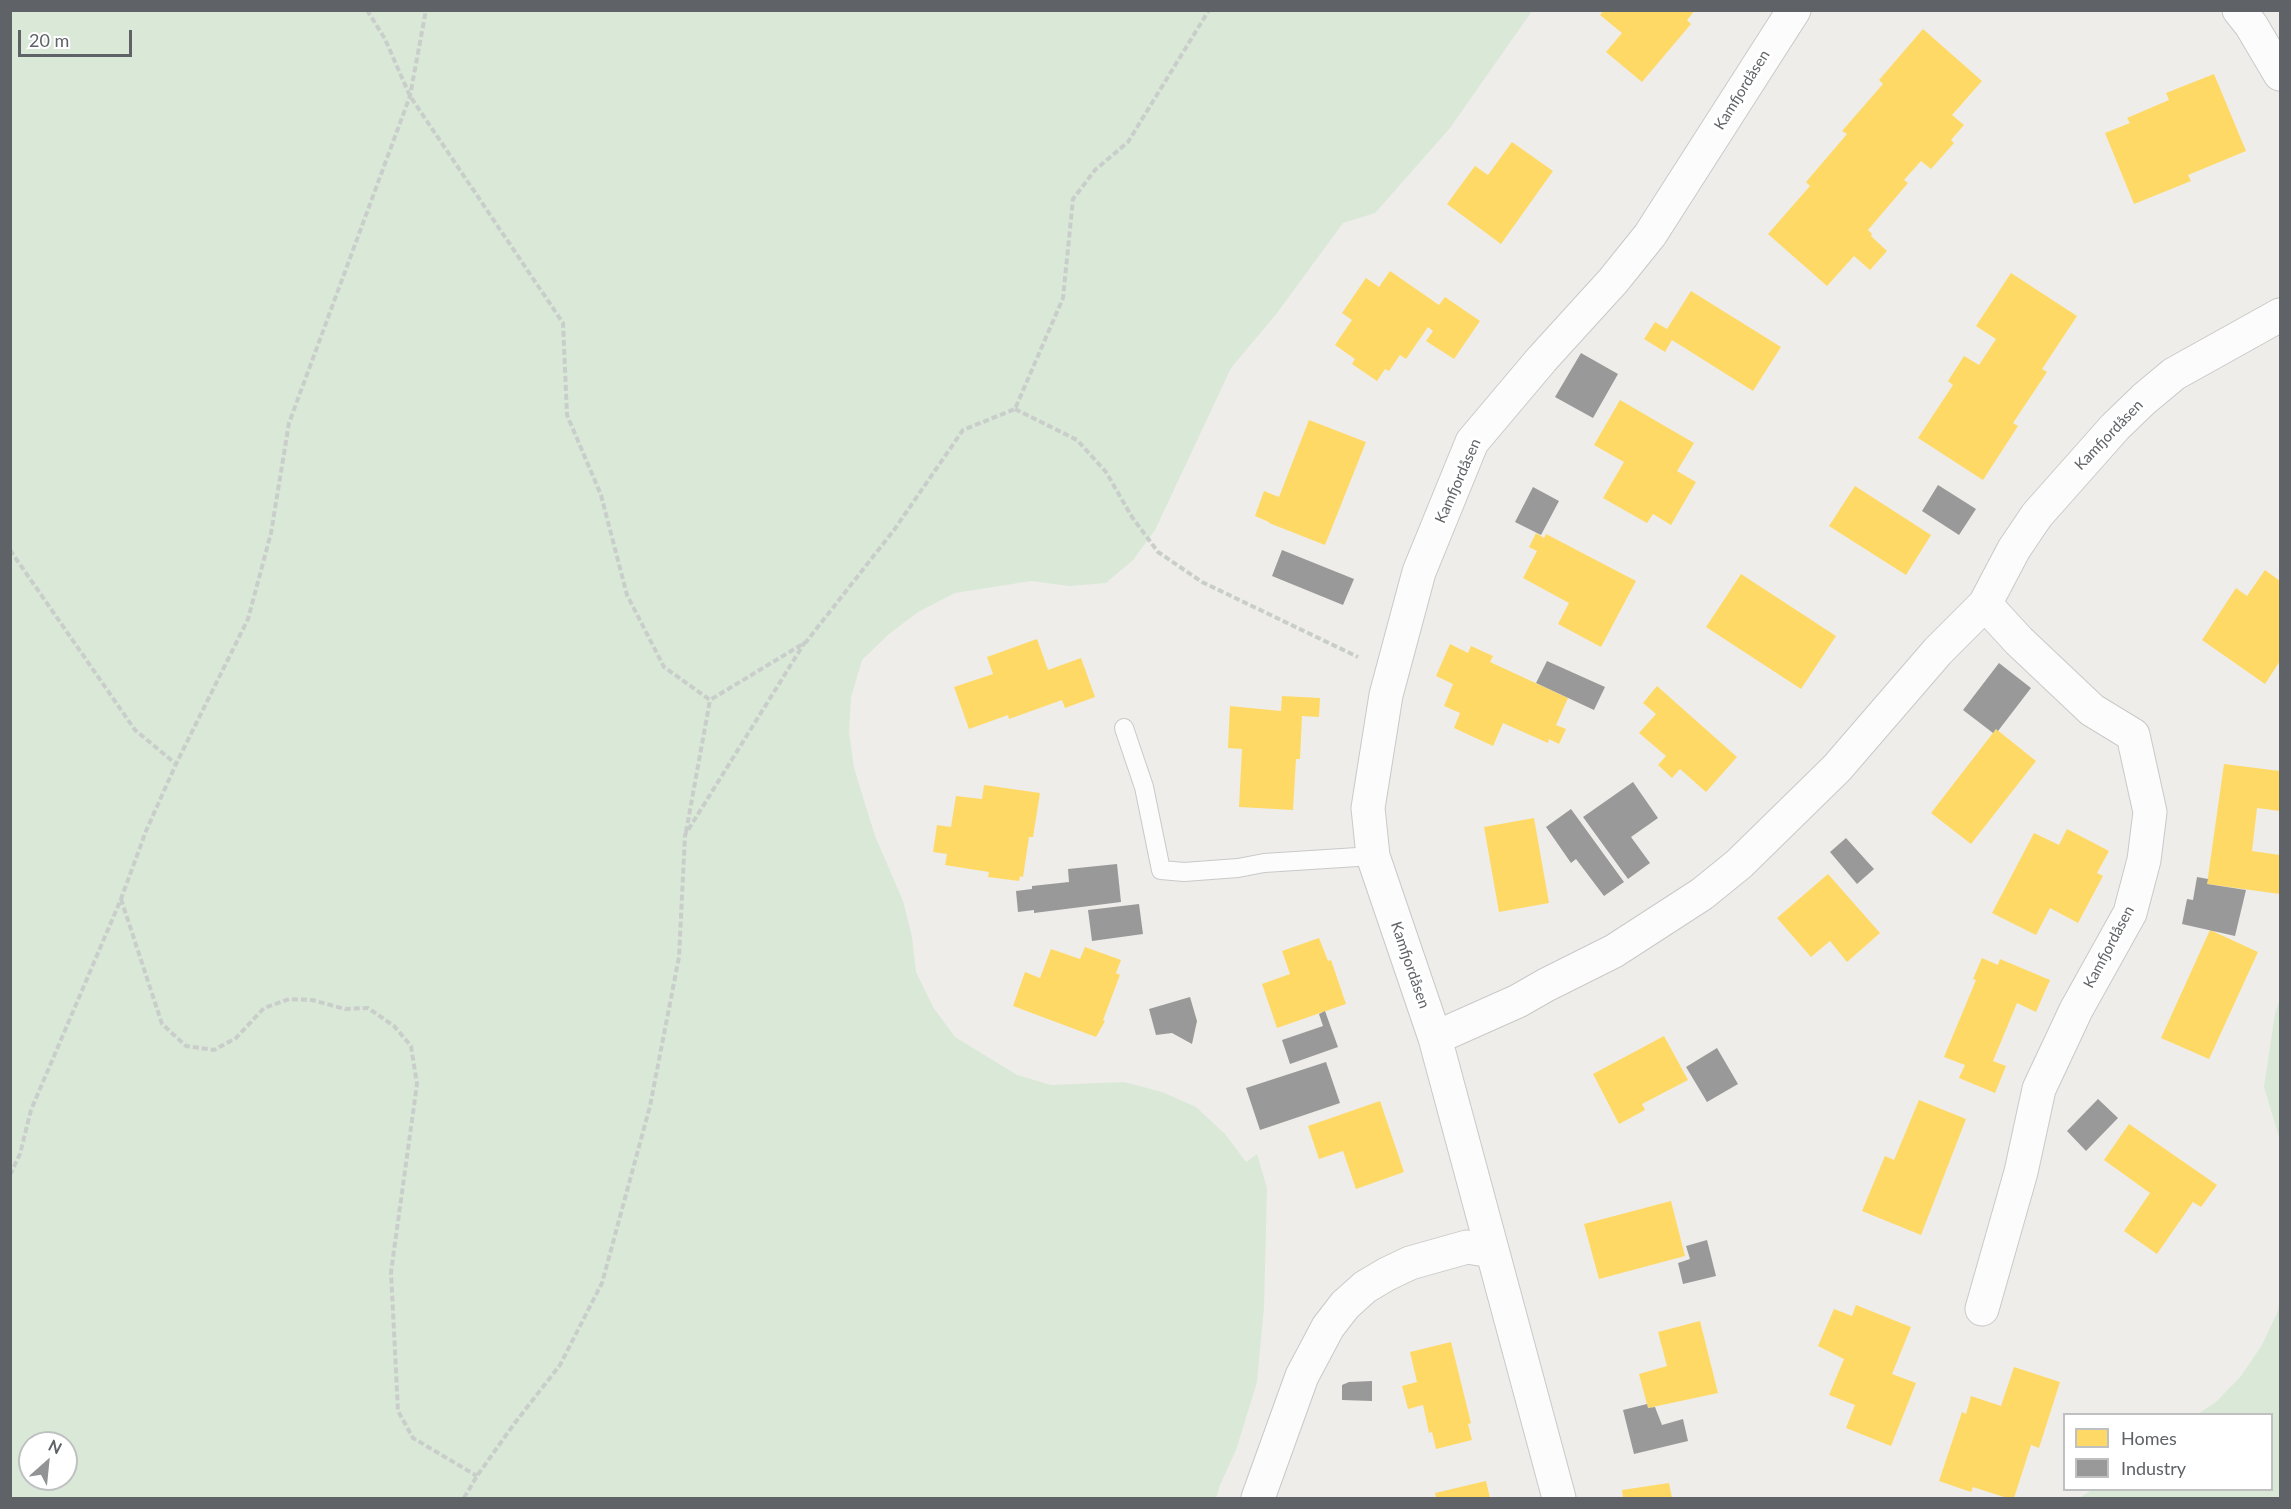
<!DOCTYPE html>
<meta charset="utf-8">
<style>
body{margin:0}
#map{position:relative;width:2291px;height:1509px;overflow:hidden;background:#eeede9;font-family:Lato,sans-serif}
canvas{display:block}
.frame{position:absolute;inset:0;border:12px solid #5f6266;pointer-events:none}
.legend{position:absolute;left:2063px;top:1413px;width:210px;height:78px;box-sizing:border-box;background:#fff;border:2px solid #bfc0c2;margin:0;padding:8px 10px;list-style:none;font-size:18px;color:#5f6266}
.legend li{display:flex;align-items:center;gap:12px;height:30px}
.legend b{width:30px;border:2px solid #bfc0c2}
.north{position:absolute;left:18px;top:1431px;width:60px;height:60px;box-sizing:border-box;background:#fff;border:2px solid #bfc0c2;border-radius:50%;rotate:27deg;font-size:16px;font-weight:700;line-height:24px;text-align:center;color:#5f6266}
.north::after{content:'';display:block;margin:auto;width:21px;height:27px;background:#919394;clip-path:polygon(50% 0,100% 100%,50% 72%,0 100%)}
.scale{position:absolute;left:18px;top:30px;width:114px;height:27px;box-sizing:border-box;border:3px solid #5f6266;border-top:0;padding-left:8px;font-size:18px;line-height:21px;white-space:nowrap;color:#5f6266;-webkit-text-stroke:4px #fff;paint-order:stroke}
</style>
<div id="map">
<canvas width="2291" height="1509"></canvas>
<div class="frame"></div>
<ul class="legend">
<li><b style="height:16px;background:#ffd966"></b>Homes</li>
<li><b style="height:16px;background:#999"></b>Industry</li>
</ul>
<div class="north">N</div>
<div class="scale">20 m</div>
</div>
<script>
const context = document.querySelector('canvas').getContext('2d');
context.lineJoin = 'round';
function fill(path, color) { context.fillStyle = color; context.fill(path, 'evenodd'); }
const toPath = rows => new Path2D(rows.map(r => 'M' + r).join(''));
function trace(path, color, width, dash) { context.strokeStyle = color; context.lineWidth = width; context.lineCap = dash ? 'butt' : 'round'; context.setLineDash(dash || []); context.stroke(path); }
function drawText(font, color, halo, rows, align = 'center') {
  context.font = font + ' Lato,sans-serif'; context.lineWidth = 6; context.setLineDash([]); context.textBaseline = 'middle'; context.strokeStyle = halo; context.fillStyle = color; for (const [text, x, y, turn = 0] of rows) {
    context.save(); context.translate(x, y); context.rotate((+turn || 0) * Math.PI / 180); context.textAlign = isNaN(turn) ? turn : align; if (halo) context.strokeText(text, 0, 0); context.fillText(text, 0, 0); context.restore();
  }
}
const green = toPath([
 [10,11,1532,11,1450,128,1375,213,1343,223,1277,313,1231,368,1155,530,1133,560,1106,583,1069,586,1031,581,955,593,918,612,889,634,862,660,851,697,849,732,854,768,875,836,903,901,912,937,916,972,933,1007,955,1037,1017,1075,1051,1085,1124,1082,1162,1092,1196,1107,1225,1134,1246,1162,1257,1154,1267,1188,1264,1307,1257,1382,1236,1450,1220,1485,1216,1498,11,1498],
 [30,1443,66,1443,66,1479,30,1479],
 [2280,999,2280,1140,2264,1087,2275,1014],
 [2280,1298,2280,1498,2079,1498,2092,1490,2272,1490,2272,1414,2198,1414,2216,1402,2241,1376,2262,1345,2278,1311]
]);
const homes = toPath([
 [1604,10,1695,10,1687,20,1691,24,1642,82,1606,52,1622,33,1600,15],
 [1923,29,1982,81,1952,115,1964,125,1951,140,1954,143,1931,169,1921,161,1904,180,1908,183,1868,230,1872,234,1871,236,1887,251,1870,270,1854,256,1827,286,1768,234,1810,186,1806,182,1847,134,1842,131,1883,84,1879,80],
 [2214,74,2246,151,2188,175,2191,181,2134,204,2105,133,2130,123,2127,118,2169,100,2166,93],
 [1512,142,1553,171,1501,244,1447,204,1475,166,1488,175],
 [1390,271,1439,305,1445,297,1480,321,1454,359,1426,341,1433,331,1428,327,1406,359,1400,355,1389,371,1385,369,1377,381,1352,364,1355,359,1335,345,1352,320,1342,313,1366,278,1379,287],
 [2011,273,2077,316,2042,369,2047,372,2013,423,2018,426,1983,480,1918,438,1953,385,1948,381,1964,356,1979,365,1996,339,1976,326],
 [1691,291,1781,347,1753,391,1672,340,1665,352,1644,339,1655,322,1667,329],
 [1620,400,1694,443,1677,471,1696,482,1671,525,1653,514,1647,523,1603,498,1624,462,1594,445],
 [1309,420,1366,442,1325,545,1269,523,1269,522,1255,516,1264,491,1279,497],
 [1855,486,1931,535,1906,575,1829,526],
 [1536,533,1544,538,1546,534,1636,581,1601,647,1558,624,1569,603,1523,578,1537,551,1529,547],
 [2265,570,2280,581,2280,661,2265,684,2202,640,2236,588,2247,596],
 [1741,574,1836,636,1801,689,1706,627],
 [1037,639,1048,670,1081,658,1095,697,1065,708,1062,700,1009,719,1008,715,969,729,954,687,993,674,987,657],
 [1450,644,1468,653,1471,646,1493,656,1490,662,1568,698,1556,725,1566,729,1559,744,1549,739,1548,743,1503,723,1493,746,1454,728,1460,713,1444,706,1453,684,1436,676],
 [1657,686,1737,757,1706,792,1680,769,1672,778,1658,765,1666,756,1639,733,1656,714,1643,703],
 [1282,696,1320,698,1319,717,1302,716,1300,759,1296,759,1293,810,1239,807,1242,749,1228,748,1230,706,1281,711],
 [1996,729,2036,761,1971,844,1931,813],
 [2224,764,2280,771,2280,811,2257,808,2252,851,2280,855,2280,894,2207,884],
 [984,785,1040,793,1033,837,1029,837,1023,877,1020,876,1019,881,988,877,989,872,945,865,947,854,933,852,937,825,951,827,956,796,982,799],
 [1534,818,1549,903,1499,912,1484,827],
 [2067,829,2109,851,2097,873,2103,876,2078,923,2050,908,2036,935,1992,913,2034,833,2059,845],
 [1828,874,1880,933,1847,962,1830,941,1811,957,1777,918],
 [2210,930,2258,952,2209,1059,2161,1038],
 [1319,938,1328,961,1331,960,1346,1004,1277,1028,1262,984,1290,974,1282,951],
 [1085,947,1121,960,1116,973,1120,975,1103,1020,1105,1021,1096,1037,1013,1006,1025,972,1040,978,1051,949,1080,959],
 [1982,958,1998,965,2000,959,2050,980,2036,1012,2017,1003,1993,1061,2006,1066,1995,1093,1959,1078,1965,1065,1944,1057,1976,980,1973,979],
 [1664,1036,1688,1080,1642,1104,1645,1110,1619,1124,1593,1074],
 [1919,1100,1966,1119,1921,1235,1862,1211,1885,1156,1894,1160],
 [1380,1101,1404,1172,1356,1189,1343,1151,1319,1159,1308,1126],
 [2129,1124,2217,1185,2201,1207,2193,1202,2157,1254,2124,1231,2150,1193,2104,1160],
 [1671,1201,1685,1256,1599,1279,1584,1224],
 [1856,1305,1911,1327,1892,1374,1916,1383,1891,1446,1846,1428,1855,1405,1829,1395,1844,1359,1818,1346,1834,1309,1852,1316],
 [1700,1321,1718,1393,1648,1408,1639,1374,1667,1366,1658,1332],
 [1451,1342,1471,1423,1468,1424,1472,1440,1436,1449,1432,1432,1429,1433,1423,1405,1408,1409,1402,1386,1417,1382,1410,1352],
 [2014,1367,2060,1382,2039,1448,2031,1445,2014,1498,2007,1498,1973,1487,1971,1492,1939,1481,1962,1412,1966,1414,1971,1396,2001,1406],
 [1486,1481,1490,1498,1436,1498,1435,1493],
 [1669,1483,1672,1498,1623,1498,1622,1490]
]);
const industry = toPath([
 [1581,353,1618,374,1593,418,1555,397],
 [1938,485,1976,509,1959,535,1922,511],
 [1533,487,1559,501,1541,535,1515,522],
 [1282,550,1354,579,1343,605,1272,576],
 [1547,661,1605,687,1594,710,1536,683],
 [1999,663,2031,688,1998,731,1996,729,1993,733,1963,710],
 [1633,782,1658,818,1631,837,1650,863,1628,879,1583,817],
 [1571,809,1624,882,1604,896,1576,859,1571,863,1546,827],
 [1846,838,1874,869,1857,884,1830,852],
 [1117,864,1121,902,1034,913,1034,910,1018,912,1016,891,1032,889,1032,886,1069,882,1068,869],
 [2197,877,2208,879,2207,884,2246,890,2235,936,2182,924,2187,899,2193,900],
 [1139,904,1143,934,1092,941,1088,910],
 [1190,997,1197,1021,1192,1044,1172,1033,1156,1035,1149,1009],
 [1325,1011,1338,1047,1290,1064,1282,1040,1323,1026,1319,1014],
 [1717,1048,1738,1084,1707,1102,1686,1067],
 [1326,1062,1340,1103,1260,1130,1246,1088],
 [2098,1099,2118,1118,2086,1151,2067,1131],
 [1707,1240,1716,1276,1683,1284,1678,1263,1690,1259,1686,1246],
 [1372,1381,1372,1401,1342,1400,1342,1385,1349,1382],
 [1647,1404,1648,1408,1655,1407,1662,1425,1683,1419,1688,1441,1634,1454,1623,1410]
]);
const path = toPath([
 [367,10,385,39,410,96,563,323,567,415,601,495,627,595,664,667,710,700,806,642,894,530,963,430,1015,409,1063,298,1073,199,1095,170,1128,142,1209,10],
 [1015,409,1077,440,1106,472,1132,517,1158,552,1202,582,1358,657],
 [10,550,135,730,176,764],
 [686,832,710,700],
 [121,899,162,1024,186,1046,214,1050,236,1038,264,1008,289,999,312,1000,345,1009,368,1008,394,1026,411,1046,417,1084,391,1272,398,1411,413,1438,477,1476],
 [10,1175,20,1154,31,1110,121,899,146,831,176,764,248,619,271,533,289,423,410,96,426,10],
 [464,1498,477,1476,514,1424,560,1365,602,1283,650,1106,679,957,685,835,805,642]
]);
const service = toPath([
 [1124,728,1144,787,1161,870,1184,872,1238,868,1264,863,1373,856]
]);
const minor = toPath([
 [2239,10,2251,25,2280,74],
 [1435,1038,1518,1001,1546,985,1614,951,1702,894,1739,864,1837,768,1938,651,1985,604,2014,549,2037,515,2115,427,2144,399,2174,374,2280,315],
 [1982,1309,2021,1172,2039,1089,2076,1010,2130,913,2144,860,2150,812,2133,735,2092,710,2019,641,1985,604],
 [1258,1498,1302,1376,1328,1327,1345,1305,1365,1287,1387,1274,1410,1263,1467,1247,1492,1251],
 [1559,1498,1435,1038,1373,856,1368,808,1386,695,1419,572,1472,442,1542,359,1613,281,1650,235,1794,10]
]);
const streetNames = [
 ["Kamfjordåsen",1742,90,-58],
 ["Kamfjordåsen",2109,435,-46],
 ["Kamfjordåsen",1458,481,-66],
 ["Kamfjordåsen",2109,947,-62],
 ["Kamfjordåsen",1410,965,71]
];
fill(green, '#d9e8d7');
fill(homes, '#ffd966');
fill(industry, '#999');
trace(service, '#c9c9c9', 20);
trace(minor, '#c9c9c9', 35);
trace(path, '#cacecb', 4, [6, 3]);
trace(service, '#fcfcfc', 18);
trace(minor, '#fcfcfc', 33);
drawText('15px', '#5f6266', '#fff', streetNames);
</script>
